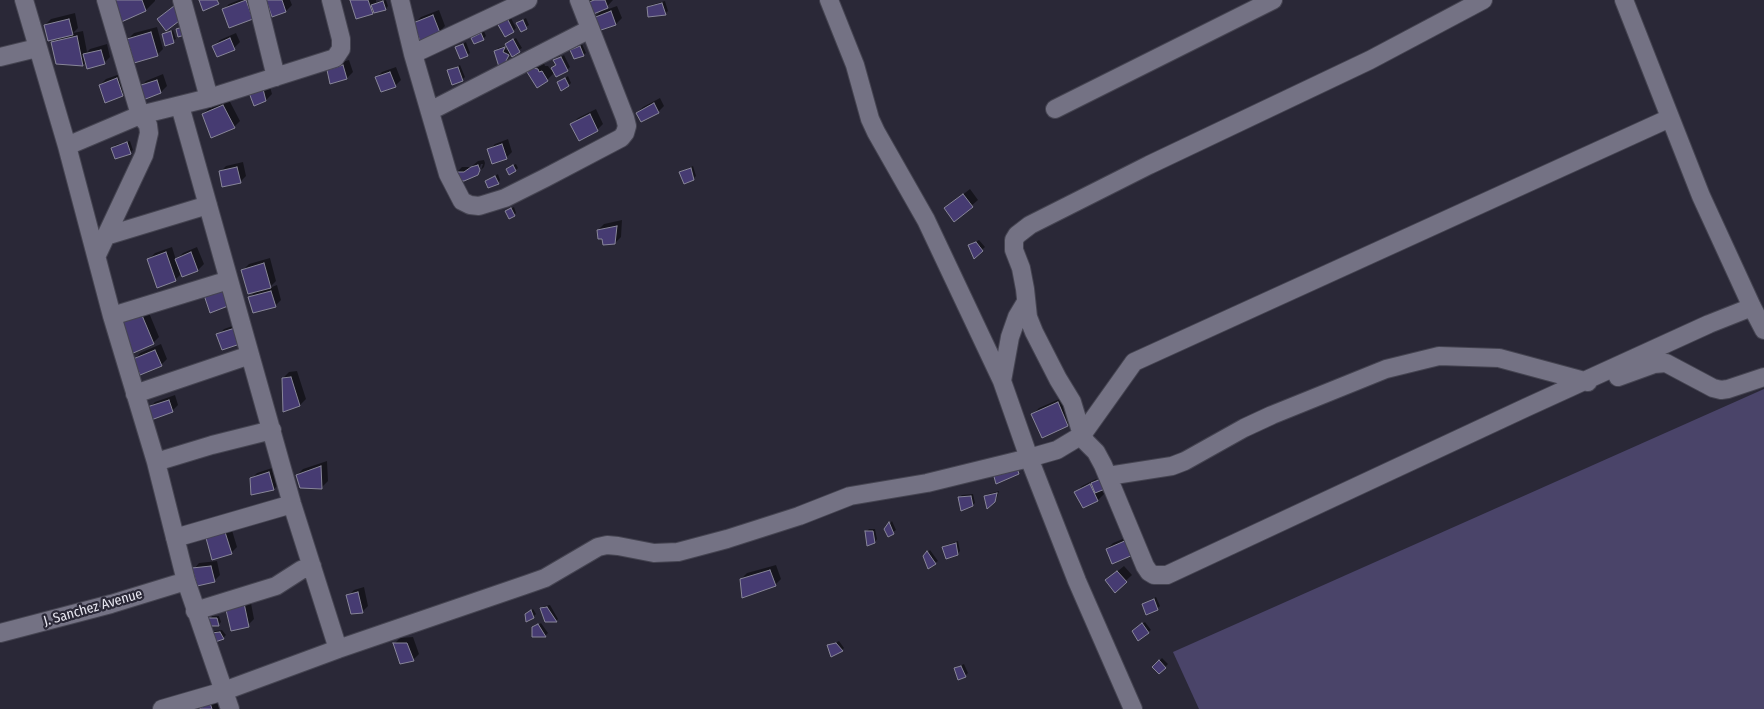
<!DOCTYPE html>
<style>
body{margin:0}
canvas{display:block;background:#2a2837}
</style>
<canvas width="1764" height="709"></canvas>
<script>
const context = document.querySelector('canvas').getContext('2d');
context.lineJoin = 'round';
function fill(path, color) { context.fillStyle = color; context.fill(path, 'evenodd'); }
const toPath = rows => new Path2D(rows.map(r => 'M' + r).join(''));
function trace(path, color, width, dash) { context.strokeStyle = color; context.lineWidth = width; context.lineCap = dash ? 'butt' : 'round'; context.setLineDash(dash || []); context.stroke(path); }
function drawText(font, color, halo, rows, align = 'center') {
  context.font = font + ' "Fira Sans Condensed",sans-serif'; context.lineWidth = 4.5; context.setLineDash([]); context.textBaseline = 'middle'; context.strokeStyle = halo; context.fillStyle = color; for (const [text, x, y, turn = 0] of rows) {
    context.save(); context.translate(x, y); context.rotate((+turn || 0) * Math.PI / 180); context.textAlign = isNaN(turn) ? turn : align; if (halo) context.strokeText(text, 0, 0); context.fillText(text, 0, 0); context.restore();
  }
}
const green = toPath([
 [1764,389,1764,709,1199,709,1173,652]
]);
const shadow = toPath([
 [110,0,155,0,155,1,146,10,119,22],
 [239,0,254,0,252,18,223,10,229,4],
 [267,0,290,0,292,5,286,11],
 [352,0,376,0,376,2,386,0,388,6,386,9,374,11,372,13],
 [591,0,613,0,603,11,617,6,622,18,616,24,599,30,594,18,604,8,588,3],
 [665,1,668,11,665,14,648,7,651,5],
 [439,10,445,26,439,32,415,23,421,17],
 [75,13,78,28,73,33,83,31,87,52,90,49,107,44,110,57,104,63,86,62,83,65,52,42,57,38,45,25,51,19],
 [510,16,516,28,513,31,499,23],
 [526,18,529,25,521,30,517,23],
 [157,27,163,49,157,55,128,39,134,33],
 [173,30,176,39,166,44,163,35],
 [484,31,486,36,483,39,473,38],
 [236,33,240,42,234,48,214,46,220,40],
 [516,38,522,48,512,55,509,42],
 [466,42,470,53,467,55,457,47],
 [582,44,586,53,583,55,571,51],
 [506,46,505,49,511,52,508,58,509,61,507,63,496,51,498,48],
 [564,55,570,67,567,70,555,72,547,80,537,86,529,72,540,63,544,63,545,66,548,66,551,70,557,65,555,61],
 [349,60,353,72,347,78,331,82,328,70,334,64],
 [460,65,465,77,462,80,449,71],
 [396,67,401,80,395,86,376,78,382,72],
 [123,73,128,89,122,95,100,85,106,79],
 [163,74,167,86,161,92,144,98,140,87,146,81],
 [568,76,571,83,569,85,558,83],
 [268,80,272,94,266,100,250,90],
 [660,98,664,106,658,112,637,113,643,107],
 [229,100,240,121,234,127,203,114,209,108],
 [596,109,603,124,597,130,572,124,578,118],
 [508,139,512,152,506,158,489,150,495,144],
 [130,141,133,150,130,153,113,148,115,145],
 [484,160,485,163,484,167,481,170,483,164,481,164,478,172,480,172,478,174,456,173,462,167,471,167,478,161],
 [243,162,246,176,240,182,220,172,226,166],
 [516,164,518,168,516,170,510,167],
 [693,166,696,176,693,179,680,173],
 [498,174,500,180,498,183,487,181],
 [970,189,978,200,955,220,952,203],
 [514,207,516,213,514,215,507,211],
 [622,220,621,237,615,243,598,230,604,224],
 [979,240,985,247,974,257,970,245],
 [172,247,176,260,183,253,197,247,204,264,198,270,183,276,182,273,175,280,149,259,155,253],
 [270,258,276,281,269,288,277,285,281,300,275,306,250,297,257,290,243,270,249,264],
 [147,308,159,337,153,343,119,324],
 [241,323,246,337,218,335,224,329],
 [161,344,167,359,161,365,135,359,140,353],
 [297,371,306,399,300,405,283,378,289,372],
 [175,395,178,405,172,411,149,408,155,402],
 [1064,397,1074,419,1068,424,1043,436,1033,414,1039,408],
 [327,461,328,481,322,487,297,475,303,469],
 [275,467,280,483,274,489,252,493,251,479,257,473],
 [1104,477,1101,489,1104,494,1098,500,1083,507,1076,492,1082,486,1096,479,1097,480],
 [999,491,997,498,988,506,985,496,988,494],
 [973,494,975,503,972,505,959,497,962,495],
 [892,521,896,530,888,535,886,529],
 [231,527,237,547,231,553,207,538],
 [869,529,875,529,877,539,875,542,866,532],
 [1133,535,1138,548,1107,549,1113,543],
 [958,541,960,551,957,554,943,547,946,545],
 [930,550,938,561,929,567,924,556],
 [217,561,220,575,214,581,194,569,199,563],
 [776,565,781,579,775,585,741,579,747,573],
 [1124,566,1132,575,1115,591,1113,575],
 [364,587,368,606,362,612,348,596,354,590],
 [1156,597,1160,606,1157,609,1143,604],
 [250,598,254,619,248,625,228,610],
 [550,605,558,619,556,621,542,609,544,606],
 [533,609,536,614,533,617,529,612],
 [212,616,219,616,221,622,218,625,210,619],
 [1145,622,1151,630,1148,632,1136,628],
 [541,623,548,633,546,635,534,636,533,628],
 [222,630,226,635,223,638,212,633,215,631],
 [413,637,419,654,413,660,394,644,400,638],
 [839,641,844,648,842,650,829,646],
 [1162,658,1168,664,1159,673,1153,667],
 [964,664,968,673,965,676,955,668],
 [216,698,219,709,201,709,207,702]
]);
const building = toPath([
 [109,0,142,0,146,11,119,23,109,0],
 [199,0,217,0,219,4,203,11,199,0],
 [246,0,253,19,229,28,222,9,246,0],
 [266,0,282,0,286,12,272,17,266,0],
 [350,0,368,0,373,14,356,19,350,0],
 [594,0,605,0,608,8,591,15,587,3,594,0],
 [383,1,386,10,374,13,371,5,383,1],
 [662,3,666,15,648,17,647,7,662,3],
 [174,6,183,18,166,31,157,19,174,6],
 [611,11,616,25,598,31,593,18,611,11],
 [433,15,440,33,420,41,413,23,433,15],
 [507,18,514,32,505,37,497,23,507,18],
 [69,19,73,35,48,41,44,25,69,19],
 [523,20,527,29,521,32,516,23,523,20],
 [183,27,185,35,178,37,176,29,183,27],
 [171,31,174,43,165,46,162,34,171,31],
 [151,32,158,56,134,63,127,39,151,32],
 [481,33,484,40,474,44,471,38,481,33],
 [77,36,83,66,56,64,51,42,77,36],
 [230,38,235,50,217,57,212,46,230,38],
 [513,39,520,52,512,57,505,44,513,39],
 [463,44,468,56,460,59,455,47,463,44],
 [580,46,584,56,574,59,570,50,580,46],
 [505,47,503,52,509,55,506,61,507,64,499,67,494,51,505,47],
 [101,50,105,64,87,69,83,54,101,50],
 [561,57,568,71,556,77,551,68,556,65,553,60,561,57],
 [343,65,347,79,330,84,327,70,343,65],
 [458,67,463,81,452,85,447,70,458,67],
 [533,68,538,69,539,72,542,71,548,81,537,88,527,72,533,68],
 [390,72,396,87,381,92,375,77,390,72],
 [117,78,123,96,105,103,99,85,117,78],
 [565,78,569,86,561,91,557,82,565,78],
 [157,80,161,93,143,100,138,86,157,80],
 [262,85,266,101,254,106,248,90,262,85],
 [654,103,659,113,641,122,636,113,654,103],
 [223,105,235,128,211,138,202,114,223,105],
 [590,114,598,131,579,141,570,124,590,114],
 [127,142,131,154,115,159,111,148,127,142],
 [502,144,507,159,492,164,487,149,502,144],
 [478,165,480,170,478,175,464,181,457,181,455,172,464,172,471,167,478,165],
 [513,165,516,171,509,175,506,169,513,165],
 [237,167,241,183,222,187,219,171,237,167],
 [691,168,694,180,684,184,679,172,691,168],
 [495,176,499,184,488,188,485,181,495,176],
 [963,194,973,207,954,222,944,208,963,194],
 [511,208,515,216,509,219,505,211,511,208],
 [617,226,615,244,603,245,602,239,598,239,597,230,617,226],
 [976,242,983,251,974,259,968,245,976,242],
 [166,252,176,281,157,288,147,259,166,252],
 [191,252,198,271,182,277,175,259,191,252],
 [264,263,271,288,248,294,241,270,264,263],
 [222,289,228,306,210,313,204,295,222,289],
 [271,291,276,307,253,313,248,297,271,291],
 [141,313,154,344,131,354,118,323,141,313],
 [235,328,240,344,222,350,216,334,235,328],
 [155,350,162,366,140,375,133,359,155,350],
 [291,377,300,406,283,412,282,378,291,377],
 [169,400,173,412,151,420,147,407,169,400],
 [1058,402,1068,426,1042,438,1031,414,1058,402],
 [321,466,322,489,300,488,296,475,321,466],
 [1017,468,1019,474,996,484,993,473,1017,468],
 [269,472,274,490,251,495,250,478,269,472],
 [1101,479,1105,489,1095,493,1091,483,1101,479],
 [1090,484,1098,501,1083,508,1074,492,1090,484],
 [997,493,995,502,987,509,984,496,997,493],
 [971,496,973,506,961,511,958,497,971,496],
 [889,522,894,534,888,537,884,529,889,522],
 [865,531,873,531,875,543,867,546,865,531],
 [225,532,232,554,212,560,206,538,225,532],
 [1127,540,1133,555,1112,564,1106,549,1127,540],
 [956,543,958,555,946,559,942,547,956,543],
 [927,551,936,564,928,569,923,556,927,551],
 [211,566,215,582,197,586,192,568,211,566],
 [770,570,776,586,742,598,740,579,770,570],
 [1117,571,1127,582,1115,593,1105,580,1117,571],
 [358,592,363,613,351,614,346,595,358,592],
 [1154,599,1158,610,1146,615,1142,604,1154,599],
 [244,603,249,627,231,631,226,610,244,603],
 [547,607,557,622,545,622,540,608,547,607],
 [531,610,534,618,526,622,525,614,531,610],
 [208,618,217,618,219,626,208,626,208,618],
 [1142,623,1149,633,1138,641,1132,631,1142,623],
 [538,624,546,637,532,637,532,627,538,624],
 [220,632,224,639,215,642,211,633,220,632],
 [393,643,407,643,414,661,400,664,393,643],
 [836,643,843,651,831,657,827,645,836,643],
 [1159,660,1166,668,1159,674,1152,667,1159,660],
 [961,666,966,677,958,680,954,668,961,666],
 [210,703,212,709,200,709,200,708,210,703]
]);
const minor = toPath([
 [24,0,67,146,112,316,156,462,186,581,230,709],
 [182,0,209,98],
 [257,0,276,77],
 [400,0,413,54,448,174,462,201,470,205,479,206,505,198,545,178,621,138,625,133,627,126,625,118,579,0],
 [829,0,855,65,870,119,876,132,926,220,1002,381,1029,458,1057,450,1082,435,1134,362,1670,118],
 [1483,0,1370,60,1149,165,1030,225,1017,235,1014,240,1014,250,1021,268,1025,289,1028,317,1034,332,1058,379,1072,402,1082,435,1086,442,1096,452,1103,465,1145,566,1149,572,1154,575,1167,575,1525,408,1709,324,1752,307],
 [1624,0,1701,196,1752,307,1764,330],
 [413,54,528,0],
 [0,57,37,48],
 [180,106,292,504,338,649],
 [1055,109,1273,0],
 [430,111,590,29],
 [67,146,140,115,209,98,335,58,341,49,341,39,331,0],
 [106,236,208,205],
 [97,255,144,155,149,133,148,125,140,115,106,0],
 [112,316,229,280],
 [1618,377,1654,364,1666,363,1713,388,1721,390,1728,389,1764,377],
 [1002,381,1010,337,1017,317,1026,302],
 [135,394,250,355],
 [156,462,212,445,272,430],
 [1108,476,1172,466,1185,461,1244,428,1272,415,1386,369,1439,356,1499,358,1588,382],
 [175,538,292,504],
 [195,611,276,586,301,570,312,566],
 [0,633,111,604,186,581],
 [162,709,224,691,338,649,528,584,545,578,598,547,607,545,618,546,654,553,678,552,727,539,799,516,850,496,927,483,1029,458,1077,581,1133,709]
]);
const streetNames = [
 ["J. Sanchez Avenue",93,608,-16]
];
fill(green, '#4a4469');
fill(shadow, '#0007');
fill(building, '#463b72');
trace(building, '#888699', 1);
trace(minor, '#454451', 20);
trace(minor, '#747284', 18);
drawText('14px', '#e8e7f1', '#2a2837', streetNames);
</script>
